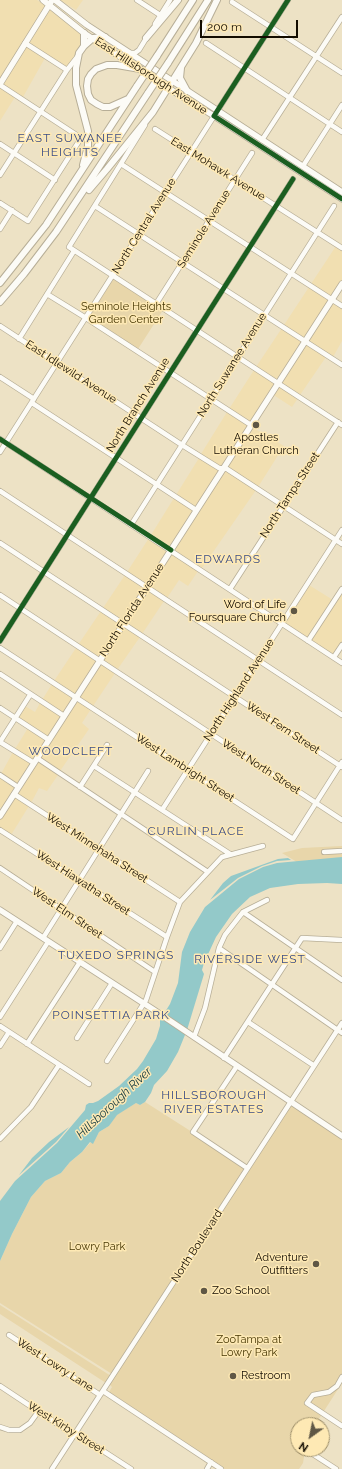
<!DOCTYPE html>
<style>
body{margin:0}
#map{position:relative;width:342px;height:1469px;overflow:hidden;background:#ede2c5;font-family:Raleway,sans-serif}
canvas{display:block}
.north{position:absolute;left:290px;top:1417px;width:40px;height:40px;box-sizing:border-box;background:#fee9b4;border:1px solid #a0916c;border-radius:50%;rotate:213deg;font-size:11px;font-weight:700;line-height:16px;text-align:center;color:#130c00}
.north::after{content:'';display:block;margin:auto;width:14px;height:18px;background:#5f5745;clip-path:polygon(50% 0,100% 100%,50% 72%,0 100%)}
.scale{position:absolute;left:200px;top:20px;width:98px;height:18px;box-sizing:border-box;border:2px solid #130c00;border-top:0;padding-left:5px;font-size:12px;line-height:14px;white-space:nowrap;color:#130c00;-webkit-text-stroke:3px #fee9b4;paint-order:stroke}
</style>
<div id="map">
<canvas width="342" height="1469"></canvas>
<div class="north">N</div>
<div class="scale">200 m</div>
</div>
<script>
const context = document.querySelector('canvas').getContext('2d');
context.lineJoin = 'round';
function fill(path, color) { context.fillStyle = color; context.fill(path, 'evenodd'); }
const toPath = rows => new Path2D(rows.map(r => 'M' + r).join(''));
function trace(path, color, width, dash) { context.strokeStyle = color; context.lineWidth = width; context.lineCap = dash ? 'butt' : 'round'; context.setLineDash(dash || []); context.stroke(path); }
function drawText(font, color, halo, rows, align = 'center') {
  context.font = font + ' Raleway,sans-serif'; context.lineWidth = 3; context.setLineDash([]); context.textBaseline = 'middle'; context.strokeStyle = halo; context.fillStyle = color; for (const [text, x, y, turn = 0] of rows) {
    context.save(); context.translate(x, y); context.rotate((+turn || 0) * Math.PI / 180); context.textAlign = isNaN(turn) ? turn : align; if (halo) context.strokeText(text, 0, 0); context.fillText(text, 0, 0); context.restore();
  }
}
const built = toPath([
 [0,0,37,0,46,6,0,81],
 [60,0,83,0,76,10],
 [49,8,83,34,83,43,67,68,28,43],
 [26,46,45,58,23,97,2,84],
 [0,88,15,97,0,121],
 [336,246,342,250,342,281,331,297,311,284],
 [309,287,329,300,304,338,284,325],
 [332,302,342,309,342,341,333,357,307,340],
 [282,328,302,341,277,380,256,367],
 [305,343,326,357,300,395,280,382],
 [254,370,275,383,250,423,229,409],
 [278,385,298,398,292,407,272,394],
 [227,412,248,426,221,467,201,454],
 [252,427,284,446,258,487,226,466],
 [199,458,219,471,196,508,176,495],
 [224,469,256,490,202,568,173,550],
 [174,498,194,511,170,548,151,535],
 [149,538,168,551,146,585,127,572],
 [171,553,198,571,188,586,179,580,167,598,149,587],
 [125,575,144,588,123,621,103,608],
 [309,585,333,600,308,638,285,623],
 [147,590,164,601,142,634,126,623],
 [342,592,342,642,334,655,311,640],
 [101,611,121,625,99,658,78,645],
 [124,626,140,637,117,670,102,660],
 [76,648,97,661,76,695,54,681],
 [100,663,115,673,93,706,78,697],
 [52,684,74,698,64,714,42,700],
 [76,700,91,709,82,723,89,729,60,771,39,757],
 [40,703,62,717,49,737,18,717,25,706,35,712],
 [28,728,46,741,33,761,15,749],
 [13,752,31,764,18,785,1,774],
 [37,761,58,775,47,791,39,788,31,803,17,793],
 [0,778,16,788,3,809,0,807],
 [14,796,29,806,11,835,0,828,0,819]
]);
const green = toPath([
 [114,278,163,310,138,349,89,317],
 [342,846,342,858,297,862,282,853,302,848],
 [145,1102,247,1167,112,1374,0,1303,0,1261,12,1234,31,1197,45,1181,61,1173,70,1162,82,1152,91,1142,93,1143,99,1132,109,1126,116,1115,136,1103,140,1105],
 [291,1105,342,1138,342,1383,315,1425,298,1425,298,1449,302,1449,305,1451,303,1463,299,1469,225,1469,117,1399,109,1392,112,1387,109,1384],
 [0,1305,111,1376,106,1383,0,1314]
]);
const water = toPath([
 [342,857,342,884,327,883,298,884,270,888,250,897,232,914,216,937,204,963,202,970,204,974,187,1030,178,1052,167,1071,154,1085,151,1093,145,1102,140,1105,136,1103,117,1115,109,1126,99,1132,93,1144,90,1142,82,1152,70,1162,61,1173,45,1181,31,1197,12,1234,0,1261,0,1201,15,1181,57,1143,85,1110,86,1105,89,1103,93,1103,98,1101,119,1086,137,1069,143,1061,156,1039,160,1026,160,1020,170,1004,178,983,182,952,190,932,205,907,239,879,263,867,277,863],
 [288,858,291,860,277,861,262,866,238,878,210,900,223,883,231,876,278,859],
 [69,1127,56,1142,19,1175,32,1158,49,1142]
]);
const minor = toPath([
 [137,0,160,15],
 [232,2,342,73],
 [155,24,170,0],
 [25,43,67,70],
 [206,43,342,132],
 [130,53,135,53,139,50,147,37],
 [0,85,81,138,28,221,0,203],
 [145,125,69,247,342,425],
 [155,129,342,248],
 [262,140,342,17],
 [0,144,55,180],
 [121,164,342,306],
 [303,166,342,105],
 [0,175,67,70,78,56],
 [95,206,342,365],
 [0,229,12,210],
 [47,294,86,318,251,425],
 [156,304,252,153],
 [0,326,182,445,219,468,227,469,342,544],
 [19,339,74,251],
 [0,377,34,399],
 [32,403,196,510],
 [0,439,342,663],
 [0,452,288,0],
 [0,491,342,715],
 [131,525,334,206],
 [0,543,342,767],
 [230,589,338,422],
 [0,595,342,820],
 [0,641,293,179],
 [308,641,342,589],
 [0,648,293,839,342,762],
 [334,657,342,645],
 [0,674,64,716],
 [30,695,0,742,34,763],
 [0,708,49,740],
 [37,758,208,872],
 [94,766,230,854],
 [0,775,18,787],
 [80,787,107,745],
 [14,794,180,902],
 [162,810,342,530],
 [0,830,167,937],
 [324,852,342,851],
 [0,868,155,972],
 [243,912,342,980],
 [43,938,148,771],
 [0,948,17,921],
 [219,948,342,1033],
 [0,1017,48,942],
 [248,1022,313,1065],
 [0,1026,89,1084],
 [194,1037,205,1008,219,948,225,935,243,912,267,900],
 [77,1038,112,983],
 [27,1044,80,962],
 [0,1046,9,1032],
 [224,1058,302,938,342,940],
 [107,1061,146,1000,167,937,180,902,222,857,263,846],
 [237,1066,193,1132,247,1168],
 [0,1139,31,1107,59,1065],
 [9,1335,100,1395],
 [342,1377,337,1386,329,1392,313,1395,307,1403,342,1426],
 [0,1386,74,1435,80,1436,131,1469],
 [103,1391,221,1469],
 [0,1427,9,1430,20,1430,30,1423,38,1412],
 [305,1449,336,1469],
 [52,1469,342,1023],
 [207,1469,211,1462]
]);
const major = toPath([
 [43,0,84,33,168,88,214,116,342,199],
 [55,0,87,25,342,192],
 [0,84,51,2],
 [0,816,342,284],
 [0,910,154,1010,342,1136]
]);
const highway = toPath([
 [84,33,84,46],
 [146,38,178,0],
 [157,56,193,0],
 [168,63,208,0],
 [181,68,180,78,187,91],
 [128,99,110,107,103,107,97,104,91,100,88,94,87,86,88,79,91,74,96,69,107,65,117,65,140,69],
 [83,165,88,146,88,131,76,85,76,68,79,53,84,46,93,38,105,37],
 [89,190,107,169,153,112,196,43,217,0],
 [0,283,46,225,137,86],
 [0,302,24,274,56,232,148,93]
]);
const highwayBridge = toPath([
 [137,86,157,56],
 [148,93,168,63]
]);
const cycleway = toPath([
 [288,0,214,116,342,199],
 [0,439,171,550],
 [0,641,293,179]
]);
const markers = [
 [256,425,4,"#5f5745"],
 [294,611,4,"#5f5745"],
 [316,1264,4,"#5f5745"],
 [204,1291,4,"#5f5745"],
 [233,1376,4,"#5f5745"]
];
const streetNames = [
 ["East Hillsborough Avenue",151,76,33],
 ["East Mohawk Avenue",218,169,32],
 ["North Central Avenue",144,226,-58],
 ["Seminole Avenue",204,229,-58],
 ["North Suwanee Avenue",232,365,-58],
 ["East Idlewild Avenue",71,372,33],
 ["North Branch Avenue",138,405,-58],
 ["North Tampa Street",290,495,-57],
 ["North Florida Avenue",132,610,-57],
 ["North Highland Avenue",239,690,-57],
 ["West Fern Street",283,728,33],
 ["West North Street",261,767,33],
 ["West Lambright Street",185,768,33],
 ["West Minnehaha Street",97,848,33],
 ["West Hiawatha Street",83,883,33],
 ["West Elm Street",67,913,34],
 ["North Boulevard",197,1246,-57],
 ["West Lowry Lane",55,1365,33],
 ["West Kirby Street",66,1428,32]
];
const parkNames = [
 ["Seminole Heights",126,307],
 ["Garden Center",126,320],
 ["Lowry Park",97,1247],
 ["ZooTampa at",249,1340],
 ["Lowry Park",249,1353]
];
const poiNames = [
 ["Apostles",256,438,"center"],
 ["Lutheran Church",256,451,"center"],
 ["Word of Life",286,605],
 ["Foursquare Church",286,618],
 ["Adventure",308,1258],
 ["Outfitters",308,1271],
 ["Zoo School",212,1291,"left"],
 ["Restroom",241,1376,"left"]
];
const neighbourhoodNames = [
 ["EAST SUWANEE",70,138],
 ["HEIGHTS",70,152],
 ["EDWARDS",228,559],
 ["WOODCLEFT",71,751],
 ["CURLIN PLACE",196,831],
 ["TUXEDO SPRINGS",116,955],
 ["RIVERSIDE WEST",250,959],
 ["POINSETTIA PARK",111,1015],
 ["HILLSBOROUGH",214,1095],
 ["RIVER ESTATES",214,1109]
];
const waterNames = [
 ["Hillsborough River",114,1103,-43]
];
fill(built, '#f1dfb1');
fill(green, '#e8d6aa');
fill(water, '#93c9c9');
trace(minor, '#b7ae97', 6);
trace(major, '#b7ae97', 7);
trace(highway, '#b7ae97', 8);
trace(minor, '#fcfbf6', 4.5);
trace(major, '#fcfbf6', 5.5);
trace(highway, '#fcfbf6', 6);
trace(highwayBridge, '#b7ae97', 8, []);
trace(highwayBridge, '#fcfbf6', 6);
trace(cycleway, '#1b5e20', 5);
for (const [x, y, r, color] of markers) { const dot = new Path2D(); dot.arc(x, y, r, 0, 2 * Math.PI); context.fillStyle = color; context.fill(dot); trace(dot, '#fee9b4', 1.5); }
drawText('11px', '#130c00', '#fee9b4', streetNames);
drawText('11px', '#463603', '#fee9b4', parkNames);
drawText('11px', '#130c00', '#fee9b4', poiNames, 'right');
context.letterSpacing = '1px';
drawText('12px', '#3a4d88', '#fee9b4', neighbourhoodNames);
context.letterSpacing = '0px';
drawText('italic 12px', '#133a40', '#fee9b4', waterNames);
</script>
